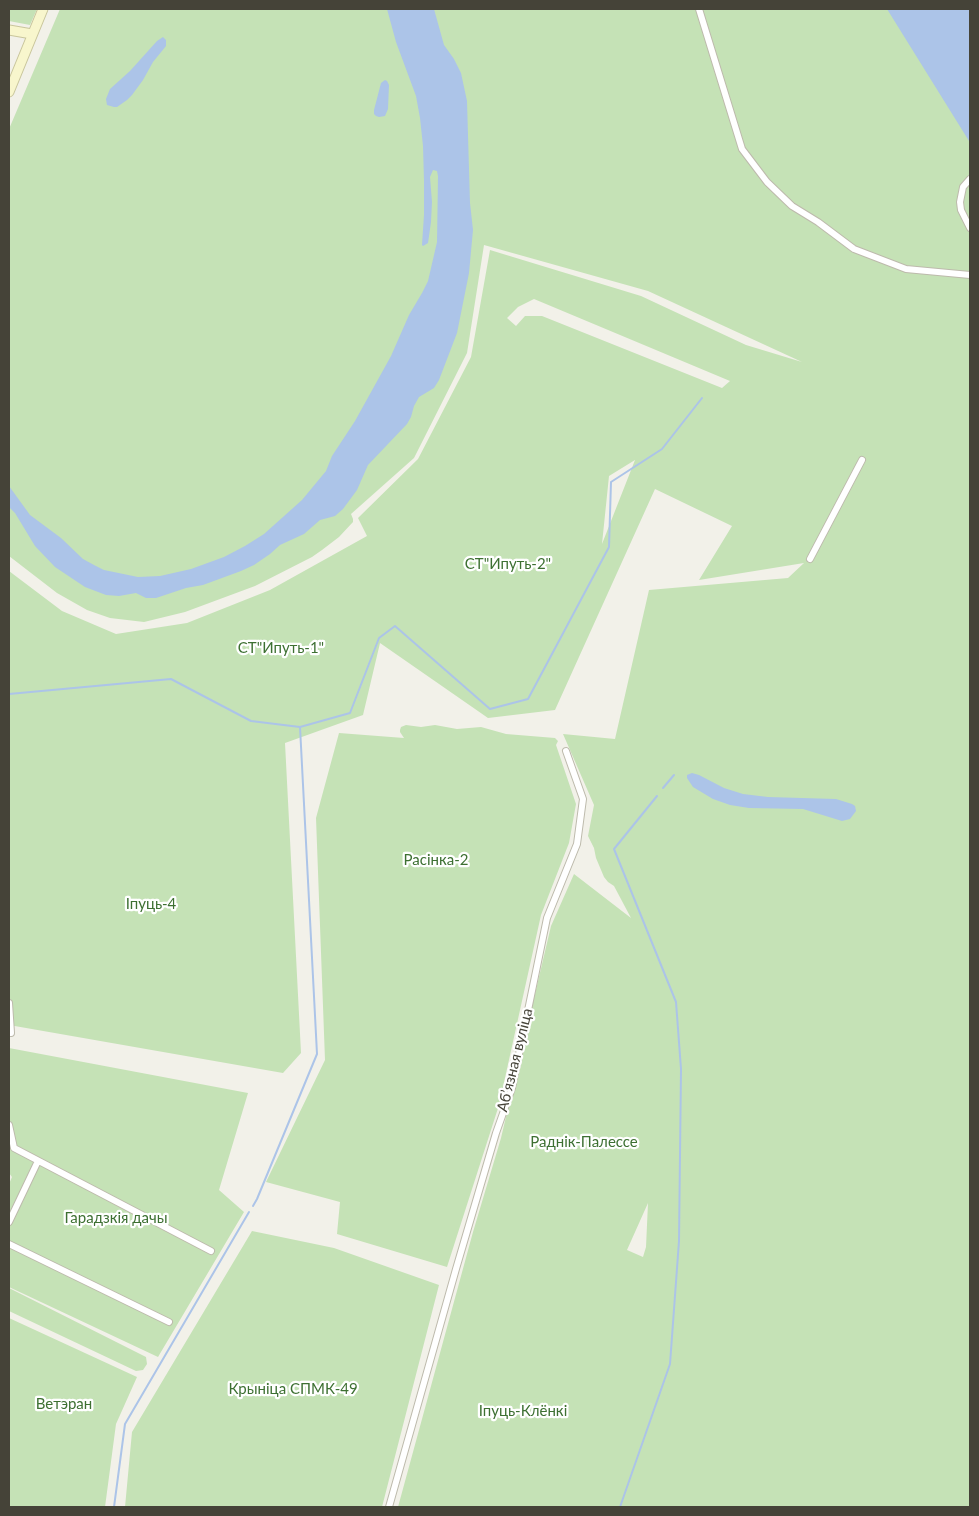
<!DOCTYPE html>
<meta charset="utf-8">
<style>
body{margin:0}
#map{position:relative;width:979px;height:1516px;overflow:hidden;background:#f2f1e9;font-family:Lato,sans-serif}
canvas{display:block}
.frame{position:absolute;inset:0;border:10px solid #454338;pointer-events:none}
</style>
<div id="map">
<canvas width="979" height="1516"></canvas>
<div class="frame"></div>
</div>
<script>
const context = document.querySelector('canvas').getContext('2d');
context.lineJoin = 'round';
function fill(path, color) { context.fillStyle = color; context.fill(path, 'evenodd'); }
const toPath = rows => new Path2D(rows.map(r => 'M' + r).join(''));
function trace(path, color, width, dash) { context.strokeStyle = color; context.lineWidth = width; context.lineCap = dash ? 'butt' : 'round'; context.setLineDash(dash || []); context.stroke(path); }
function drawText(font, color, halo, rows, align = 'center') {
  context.font = font + ' Lato,sans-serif'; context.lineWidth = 4.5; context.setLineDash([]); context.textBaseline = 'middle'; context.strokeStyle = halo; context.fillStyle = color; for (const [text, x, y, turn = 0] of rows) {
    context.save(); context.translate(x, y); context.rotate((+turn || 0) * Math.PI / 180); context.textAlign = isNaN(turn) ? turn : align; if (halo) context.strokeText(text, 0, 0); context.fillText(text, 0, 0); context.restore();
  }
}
const green = toPath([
 [9,9,37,9,30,25,9,21],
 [60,9,970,9,970,1507,398,1507,473,1232,501,1138,551,926,574,874,631,918,614,886,608,882,604,877,596,858,594,848,588,836,594,805,563,734,615,739,649,590,788,578,804,563,699,580,732,526,655,489,555,710,488,718,380,643,363,715,285,743,301,1053,283,1073,9,1025,9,571,62,611,116,634,187,623,270,590,367,536,358,518,418,459,471,357,490,250,641,296,746,345,802,362,648,291,484,245,467,353,414,458,351,514,353,519,353,522,339,537,322,550,312,557,255,586,185,612,144,622,110,618,87,610,57,593,9,556,9,129],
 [534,299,730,381,722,388,542,316,525,316,516,326,507,318,518,307],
 [635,460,602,544,609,476],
 [648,1203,646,1247,643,1257,627,1250],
 [406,725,421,727,435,725,457,729,481,727,506,734,555,738,558,741,556,745,576,804,569,843,541,915,499,1105,447,1267,337,1234,340,1202,266,1182,325,1060,316,818,339,733,404,738,400,732,400,730,401,727],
 [9,1048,248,1093,219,1190,244,1212,158,1357,9,1287,9,1184,12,1177,9,1173],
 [252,1231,334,1248,439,1285,382,1507,125,1507,132,1432],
 [9,1288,146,1357,147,1364,143,1370,136,1371,9,1311],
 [9,1318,137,1377,116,1424,105,1507,9,1507]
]);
const water = toPath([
 [387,9,434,9,444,45,454,59,461,73,467,101,470,203,473,230,469,273,457,333,439,380,434,388,419,397,414,406,411,417,407,424,368,465,357,490,343,509,335,516,320,520,304,534,280,545,270,554,254,565,241,571,203,585,186,588,156,598,146,598,136,593,119,596,106,595,85,587,55,567,35,546,15,513,9,507,9,486,30,515,61,538,83,559,94,565,104,570,138,577,160,576,191,569,224,557,245,546,264,534,302,500,326,471,332,456,355,421,391,356,409,315,422,293,428,281,437,242,438,176,437,171,433,170,430,177,432,202,431,222,428,243,423,246,422,245,424,215,424,181,423,146,420,118,416,96,396,42],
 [887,9,970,9,970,142,969,141],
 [163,37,166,40,166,46,153,62,143,80,132,95,127,100,117,107,114,107,107,105,106,99,110,89,130,71,157,41],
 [385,80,387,81,389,85,388,109,385,116,379,117,376,116,374,114,374,110,381,83],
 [692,773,699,775,724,788,743,794,768,797,836,799,852,804,855,806,856,811,850,819,842,821,803,809,749,808,730,805,713,799,693,787,687,778,687,775]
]);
const stream = toPath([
 [9,694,171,679,251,721,300,727,350,713,379,638,395,626,490,709,528,699,609,547,611,482,662,449,702,398],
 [663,788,674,775],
 [253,1206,257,1199,317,1054,300,727],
 [114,1507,125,1424,249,1212],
 [620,1507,670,1364,679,1241,681,1069,676,1002,614,849,657,796]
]);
const street = toPath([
 [699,9,742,149,767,182,792,206,818,222,854,249,906,269,970,275],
 [970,179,963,187,960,202,961,210,970,228],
 [810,559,862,460],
 [9,1003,11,1033],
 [9,1125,14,1148,211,1251],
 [9,1222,38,1161],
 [9,1244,169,1322],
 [389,1507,456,1269,496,1133,512,1088,547,918,577,844,583,799,566,751]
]);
const secondary = toPath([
 [9,30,32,34],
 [9,92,43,9]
]);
const parkNames = [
 ["СТ\"Ипуть-2\"",508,564],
 ["СТ\"Ипуть-1\"",281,648],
 ["Расінка-2",436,860],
 ["Іпуць-4",151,904],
 ["Раднік-Палессе",584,1142],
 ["Гарадзкія дачы",116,1218],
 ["Крыніца СПМК-49",293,1389],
 ["Ветэран",64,1404],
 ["Іпуць-Клёнкі",523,1411]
];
const streetNames = [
 ["Абʼязная вуліца",515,1060,-76]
];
fill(green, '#c5e2b6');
fill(water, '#acc4e8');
trace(stream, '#acc4e8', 2);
trace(street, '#bdbaac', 8);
trace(secondary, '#c9c69c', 11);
trace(street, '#fff', 6);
trace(secondary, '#f8f6cd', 9);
drawText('15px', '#3d7032', '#fff', parkNames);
drawText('15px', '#454338', '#fff', streetNames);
</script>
